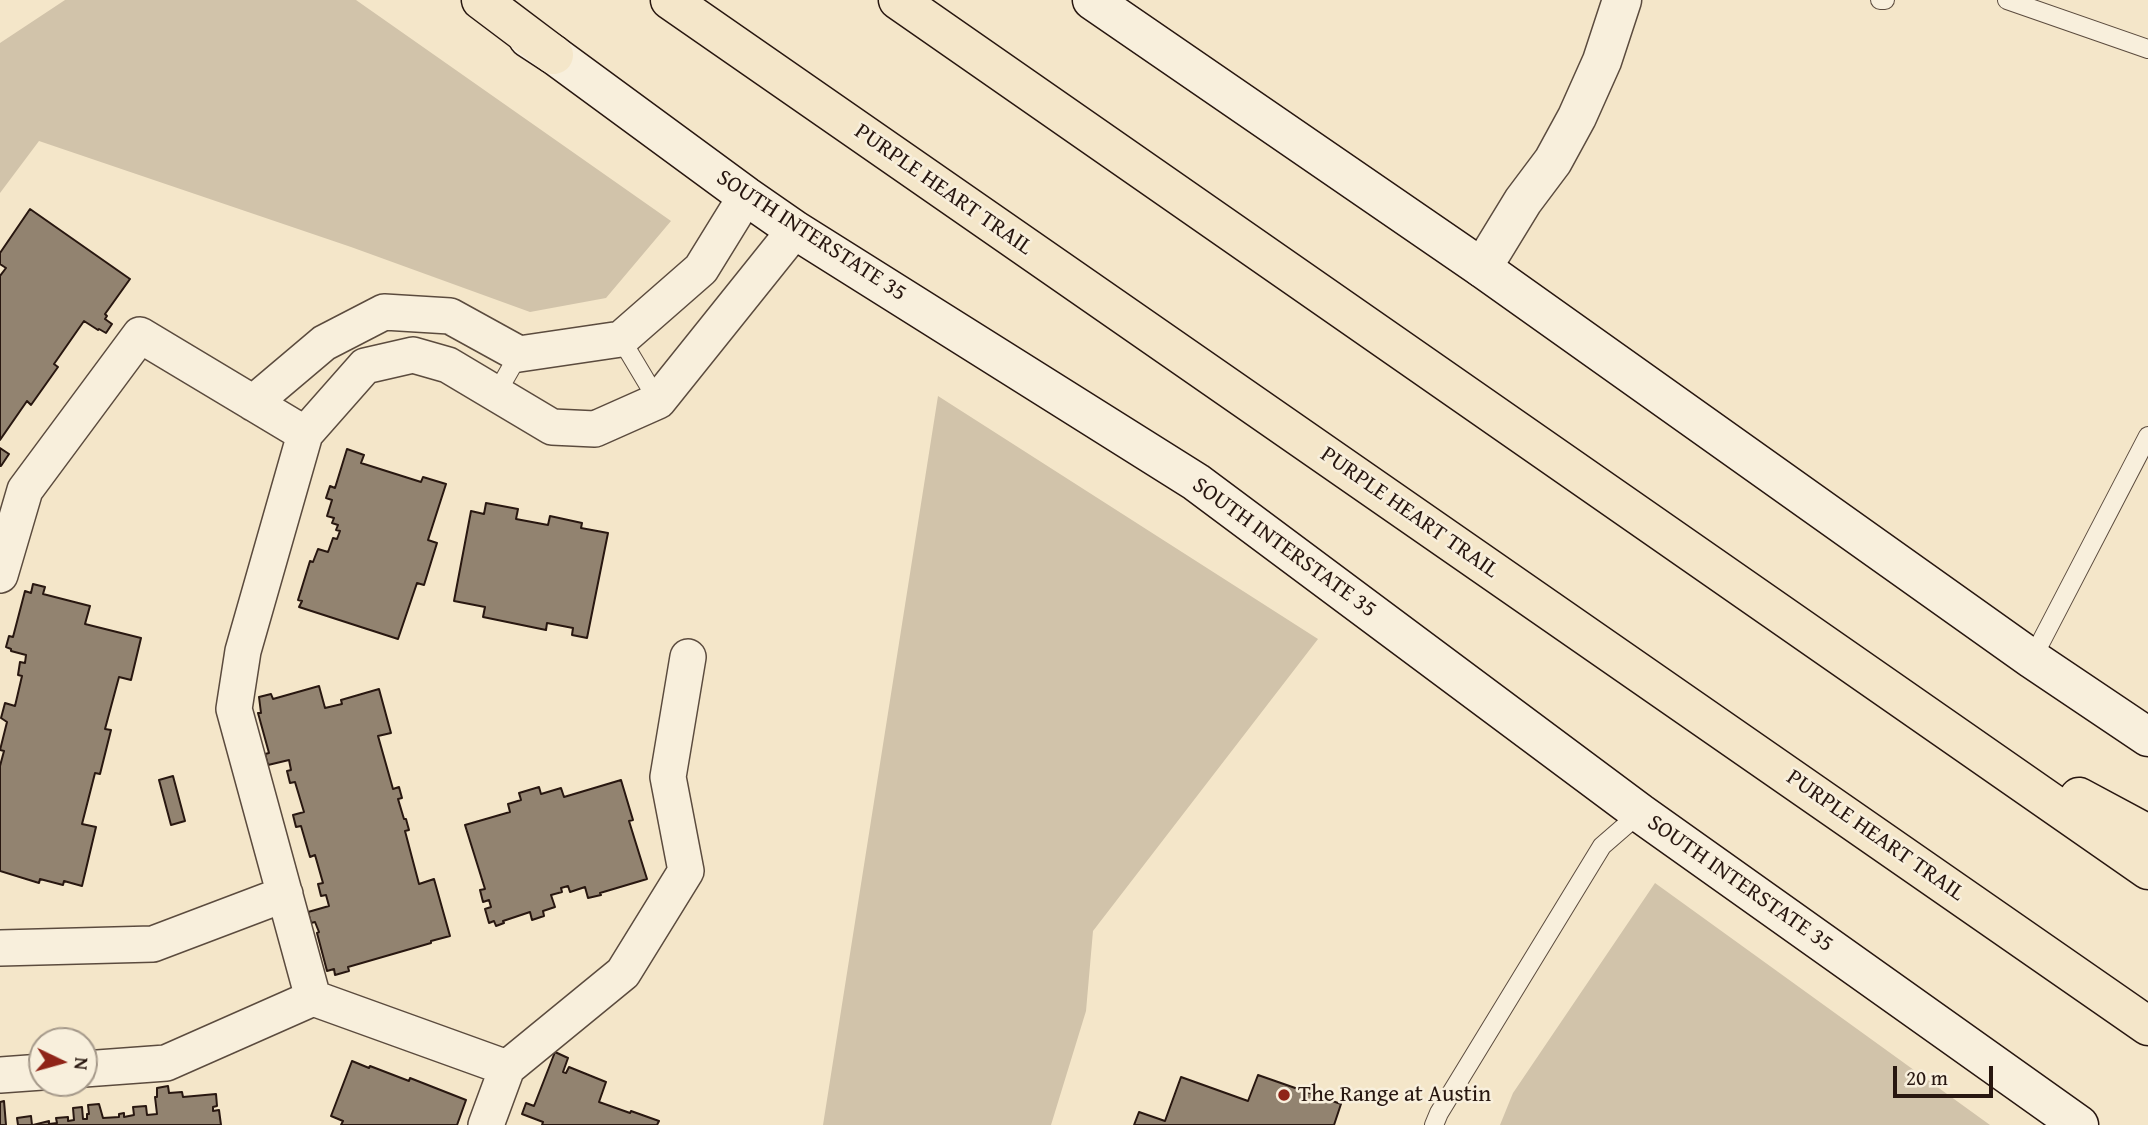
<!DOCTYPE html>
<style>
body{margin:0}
#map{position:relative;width:2148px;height:1125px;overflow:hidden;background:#f4e6c9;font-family:"Gentium Book Plus",serif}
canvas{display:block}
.north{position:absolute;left:28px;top:1027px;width:70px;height:70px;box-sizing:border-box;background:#f8efdc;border:2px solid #a5998a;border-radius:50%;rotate:95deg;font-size:19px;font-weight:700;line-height:28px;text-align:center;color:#281710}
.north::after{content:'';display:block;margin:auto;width:24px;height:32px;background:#8f2418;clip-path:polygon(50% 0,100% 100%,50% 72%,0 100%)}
.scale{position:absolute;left:1893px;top:1066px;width:100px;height:32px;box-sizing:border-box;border:4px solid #281710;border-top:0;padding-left:9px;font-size:21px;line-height:24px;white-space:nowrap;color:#281710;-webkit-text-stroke:5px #f8efdc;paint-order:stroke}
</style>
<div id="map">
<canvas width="2148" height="1125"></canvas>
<div class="north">N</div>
<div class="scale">20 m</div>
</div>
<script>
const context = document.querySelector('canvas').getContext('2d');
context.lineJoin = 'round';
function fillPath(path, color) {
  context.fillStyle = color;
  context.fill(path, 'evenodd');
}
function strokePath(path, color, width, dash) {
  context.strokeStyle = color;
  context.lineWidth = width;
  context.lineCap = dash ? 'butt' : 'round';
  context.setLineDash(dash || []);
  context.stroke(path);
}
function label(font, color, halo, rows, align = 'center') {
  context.font = font + ' "Gentium Book Plus",serif';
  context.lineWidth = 5;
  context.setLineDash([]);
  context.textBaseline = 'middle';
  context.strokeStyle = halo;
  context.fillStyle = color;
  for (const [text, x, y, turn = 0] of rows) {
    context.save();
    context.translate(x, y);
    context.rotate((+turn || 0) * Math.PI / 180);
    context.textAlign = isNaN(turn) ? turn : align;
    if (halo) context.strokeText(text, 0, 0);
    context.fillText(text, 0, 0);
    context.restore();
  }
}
fillPath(new Path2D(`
 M65 0H356L671 221 606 298 530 312 351 247 39 141 0 193V43Z
 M938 396 1318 639 1093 931 1086 1011 1051 1125H823Z
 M1655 883 1990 1125H1500L1513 1093Z`), '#d1c3aa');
const building = new Path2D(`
 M30 209 130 279 105 314 107 316 105 319 112 324 106 333 99 329 98 330 84 321 54 364 58 367 31 405 27 401 0 440V276L6 268 0 264V253Z
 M0 448 9 454 1 466H0Z
 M347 449 364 455 361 463 421 482 423 477 446 484 428 540 437 543 424 585 417 583 398 639 299 607 302 601 298 600 310 561 313 562 318 549 328 552 333 538 337 539 340 531 336 530 338 525 332 523 334 518 327 516 332 500 326 498 330 486 335 488Z
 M486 503 518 509 516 519 548 525 550 516 582 523 581 528 608 533 587 638 572 635 573 628 547 623 546 630 483 617 485 607 454 601 471 511 484 514Z
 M33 584 45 587 43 594 90 606 85 624 141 638 131 680 119 677 105 729 111 730 100 774 95 773 82 824 96 827 82 886 64 881 63 885 40 879 39 883 0 871V766L4 751 0 750 7 722 1 718 5 703 15 706 22 676 18 675 20 662 25 663 26 655 11 651V649L6 647 9 636 13 637 25 591 31 593Z
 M319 686 325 708 342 704 341 700 379 689 391 733 378 736 393 789 399 787 402 798 398 799 404 819H406L409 830 405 831 419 884 434 879 450 936 431 941V943L348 967 349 971 335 975 334 969 327 971 317 933 319 932 315 922 311 923 308 912 329 906 326 895 321 896 318 884 323 883 315 855 310 857 301 826 296 827 293 815 304 812 295 782 290 783 287 771 291 770 289 760 268 765 265 754 269 753 258 713H261L259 697 271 694 273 699Z
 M173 776 185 821 171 825 159 780Z
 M621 780 633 820 629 821 647 879 600 893 601 895 588 898 585 887 570 892 568 886 561 888 562 892 551 895 555 907 543 911 544 916 532 920 530 912 503 921 504 923 496 926 494 921 489 923 485 909 491 907 489 900 483 902 480 890 485 889 465 825 510 812 508 804 521 800 519 793 539 787 541 794 561 788 564 797Z
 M555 1052 568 1058 563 1072 566 1073 569 1067 606 1082 599 1102 630 1113 631 1111 659 1121 657 1125H542L543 1122 522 1114 526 1103 534 1106Z
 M352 1061 369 1068 370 1066 409 1081 410 1078 466 1100 457 1125H341L343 1121 331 1116Z
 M1258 1075 1341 1104 1334 1125H1134L1139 1112 1165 1121 1181 1077 1248 1101Z
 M168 1086 169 1093 182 1092 183 1097 216 1094 217 1106 213 1107V1111L219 1110 221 1125H33L49 1121V1124L57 1123 56 1118 68 1117V1121L74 1120 73 1108 82 1107 83 1119H87V1114H89L88 1105 99 1104 103 1118 119 1117V1114L124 1113V1117L134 1115 133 1107 146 1106 147 1115 157 1114 155 1097H157V1088Z
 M4 1101 6 1125H0V1102Z
 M31 1116 32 1125H18L17 1118Z`);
fillPath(building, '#928370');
strokePath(building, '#281710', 2);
const service = new Path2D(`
 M1880 0H1885
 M2007 0 2148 49
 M621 339 658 401
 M496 394 519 354
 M2032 659 2148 436
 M1434 1125 1439 1113 1602 846 1640 813`);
const minor = new Path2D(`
 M253 403 324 343 384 312 450 316 519 354 621 339 701 269 746 196
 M0 575 25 490 140 335 305 434
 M688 657 668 777 686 871 623 973 507 1068 313 998 234 709 243 651 305 434 365 366 413 355 448 365 552 427 595 429 658 401 795 230
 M0 948 153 944 285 894
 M84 1069 166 1063 313 998
 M0 1075 42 1072
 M486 1125 507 1068`);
const tertiary = new Path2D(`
 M1482 268 1523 201 1553 161 1577 117 1602 61 1622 0`);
const secondary = new Path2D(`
 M1092 0 1482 268 2032 659 2148 737
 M528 38 554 55 746 196 795 230 1196 482 1640 813 2079 1125`);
const motorway = new Path2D(`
 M481 0 554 55
 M670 0 2148 1026
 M898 0 2148 870
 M2079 797 2148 834`);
strokePath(service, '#5b4b3e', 20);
strokePath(minor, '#5b4b3e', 38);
strokePath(tertiary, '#5b4b3e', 41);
strokePath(secondary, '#281710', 41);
strokePath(motorway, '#281710', 41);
strokePath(service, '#f8efdc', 18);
strokePath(minor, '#f8efdc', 35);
strokePath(tertiary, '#f8efdc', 38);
strokePath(secondary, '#f8efdc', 38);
strokePath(motorway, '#f4e6c9', 38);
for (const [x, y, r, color] of [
 [1284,1095,7,"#8f2418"]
]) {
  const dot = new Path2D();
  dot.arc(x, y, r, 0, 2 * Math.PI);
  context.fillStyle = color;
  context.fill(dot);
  strokePath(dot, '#f8efdc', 2.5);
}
label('23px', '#281710', '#f8efdc', [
 ["PURPLE HEART TRAIL",943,190,35],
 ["SOUTH INTERSTATE 35",811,236,33],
 ["PURPLE HEART TRAIL",1409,513,35],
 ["SOUTH INTERSTATE 35",1284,548,36],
 ["PURPLE HEART TRAIL",1875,836,35],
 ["SOUTH INTERSTATE 35",1740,884,35]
]);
label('23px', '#281710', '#f8efdc', [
 ["The Range at Austin",1298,1095]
], 'left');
</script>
